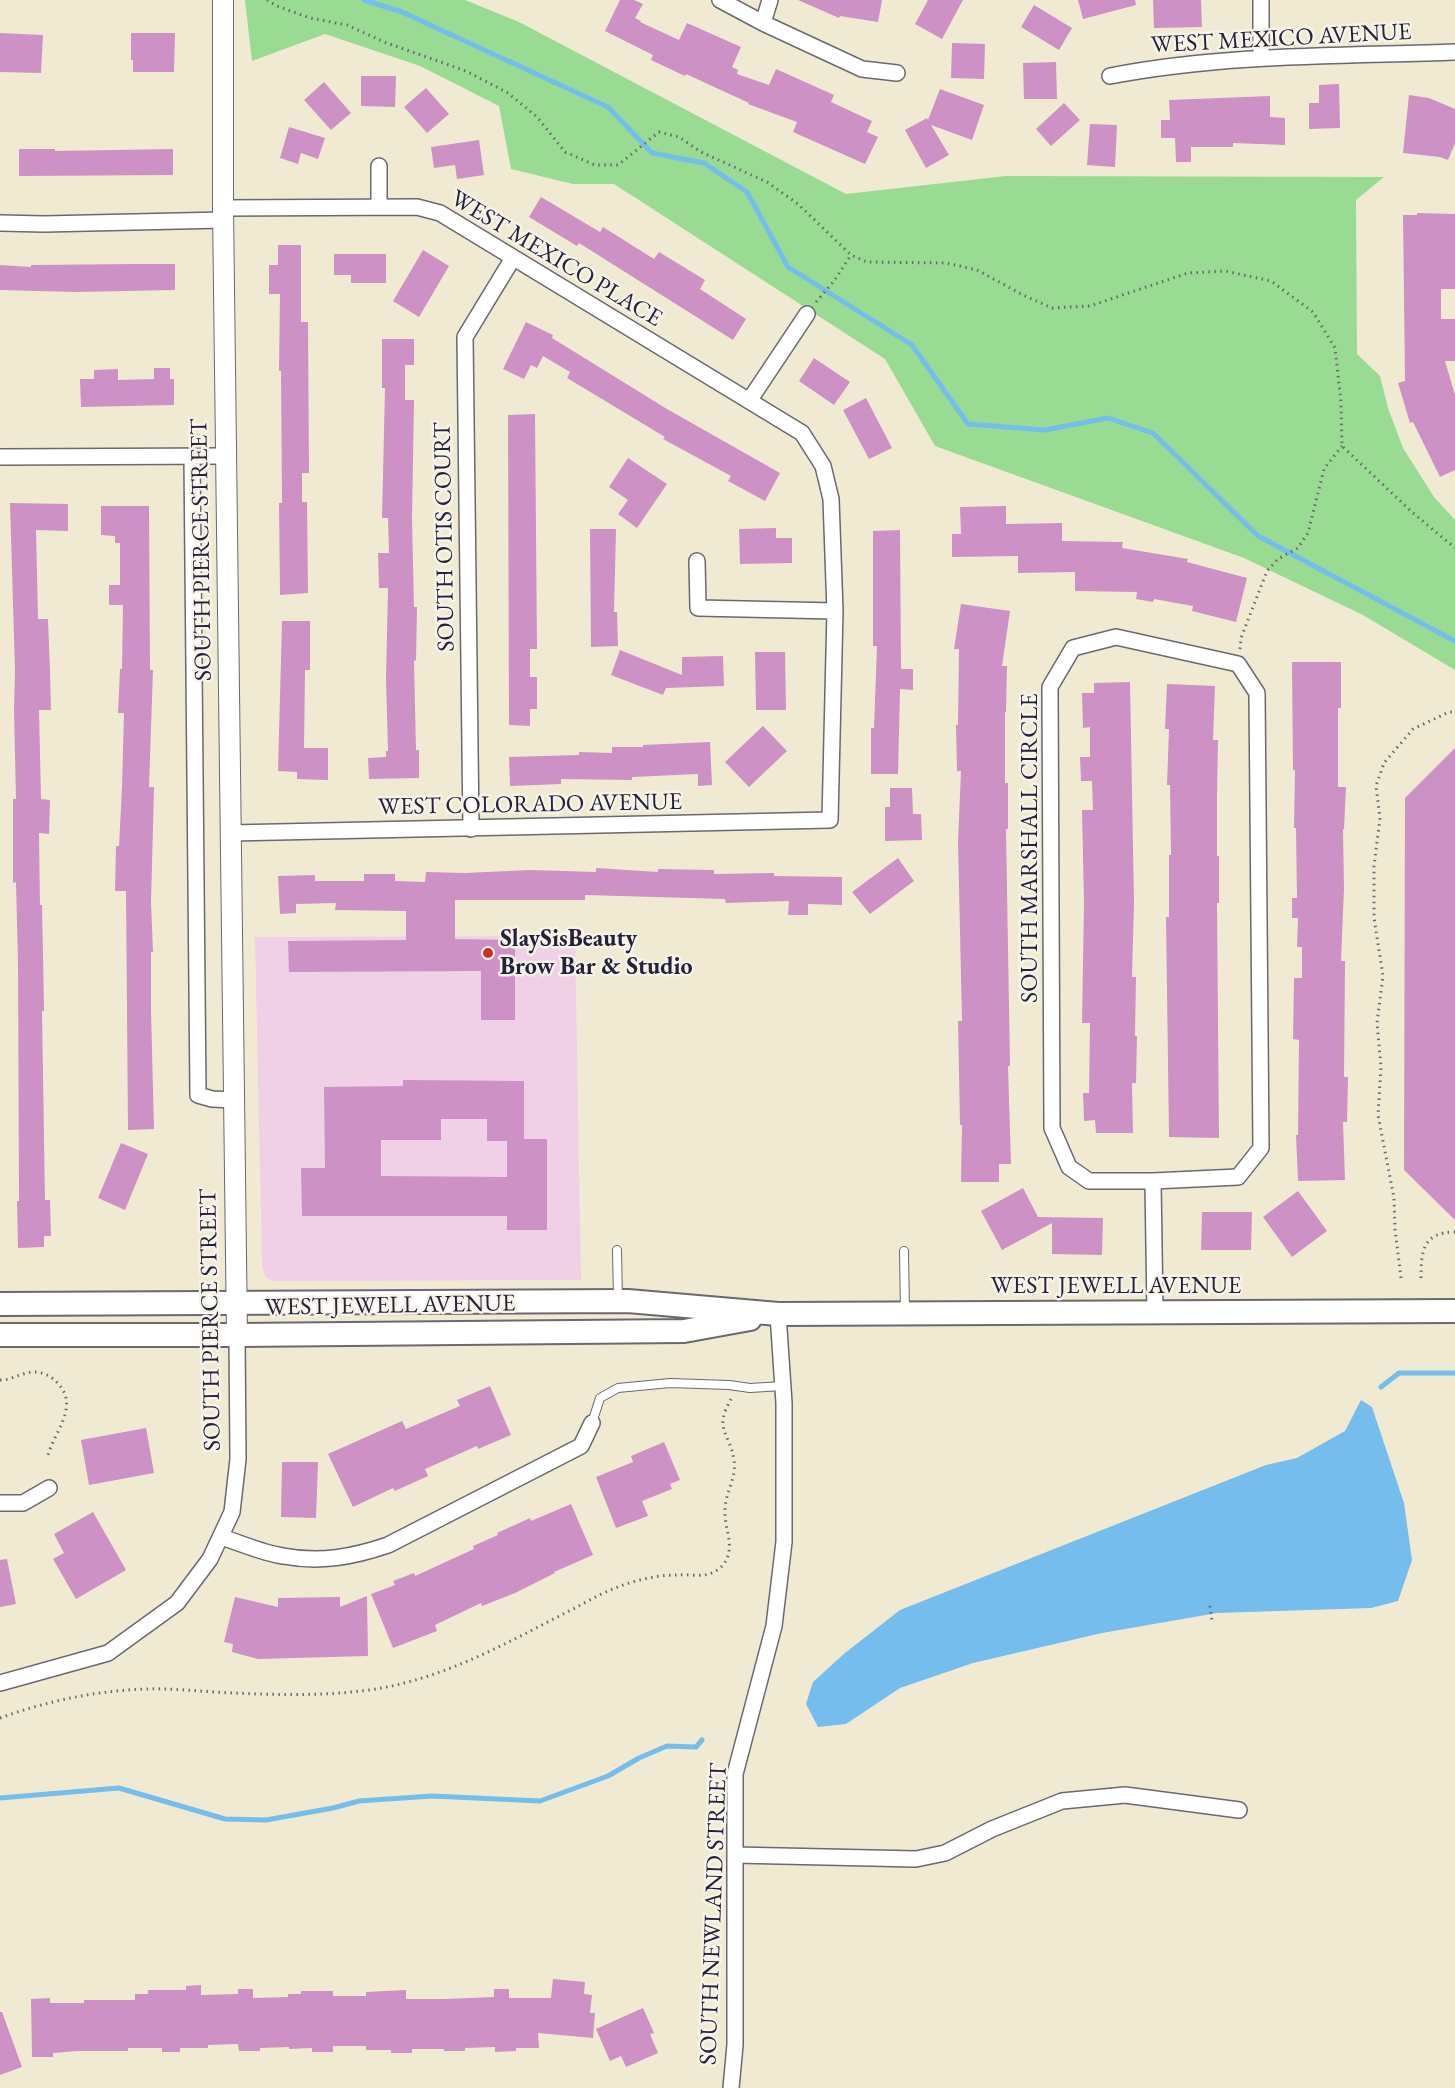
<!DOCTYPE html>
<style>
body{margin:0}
canvas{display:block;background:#f0ead3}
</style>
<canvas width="1455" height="2088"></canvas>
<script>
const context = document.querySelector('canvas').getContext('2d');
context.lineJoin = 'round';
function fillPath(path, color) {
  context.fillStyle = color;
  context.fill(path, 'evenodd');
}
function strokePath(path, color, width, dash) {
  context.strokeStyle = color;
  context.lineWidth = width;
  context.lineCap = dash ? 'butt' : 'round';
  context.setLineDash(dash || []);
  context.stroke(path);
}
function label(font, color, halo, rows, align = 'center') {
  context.font = font + ' "EB Garamond",serif';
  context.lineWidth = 5;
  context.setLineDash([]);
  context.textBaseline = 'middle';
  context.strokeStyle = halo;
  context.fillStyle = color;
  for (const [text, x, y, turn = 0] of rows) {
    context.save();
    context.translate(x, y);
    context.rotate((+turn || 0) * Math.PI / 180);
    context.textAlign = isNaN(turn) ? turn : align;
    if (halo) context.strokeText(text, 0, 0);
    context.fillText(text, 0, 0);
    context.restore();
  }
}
fillPath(new Path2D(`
 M575 936 581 1280 272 1281 265 1276 262 1265 255 937Z`), '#efd0e6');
fillPath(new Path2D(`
 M245 0H465L519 22 846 194 1006 176 1384 177 1356 200 1357 354 1380 376 1388 408 1403 448 1434 497 1455 520V670L1363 615 1244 558 935 446 885 359 614 184H573L511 169 499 106 420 66 325 34 252 61Z`), '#99db92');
fillPath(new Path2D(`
 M1361 1400 1372 1407 1404 1503 1412 1560 1398 1601 1371 1608 1217 1613 1102 1633 973 1663 900 1688 846 1724 818 1727 806 1704 813 1682 845 1653 900 1610 1266 1465 1297 1458 1345 1431Z`), '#75bded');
strokePath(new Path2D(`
 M364 0 402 12 608 107 652 153 704 163 747 192 788 267 912 345 968 424 1045 430 1108 418 1153 433 1258 536 1455 641
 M1381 1387 1399 1373H1455
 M0 1798 119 1788 225 1819 266 1820 333 1808 359 1801 432 1796 540 1801 608 1776 639 1758 667 1746 696 1747 702 1740`), '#75bded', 5);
fillPath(new Path2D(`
 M620 0H634L643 4 635 18 641 21 640 22 679 40 687 23 741 47 732 67 738 70 737 74 769 85 776 69 834 95 831 102 872 121 867 132 878 137 865 164 793 132 797 122 748 104 749 103 686 74 685 76 651 60 653 55 605 31Z
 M798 0H882L878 22 840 16 839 18Z
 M928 0H963L942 39 915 24Z
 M1078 0H1135L1136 5 1083 19Z
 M1153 0H1201L1202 27 1154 28Z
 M1034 5 1072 28 1059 50 1021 27Z
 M0 33 43 35 41 73 0 72Z
 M131 33H175L174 72H133V60H131Z
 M952 43 985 44 984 79 951 78Z
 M1056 62 1057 99H1024L1023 63Z
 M361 76H396L395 107 361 106Z
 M324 82 351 113 331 130 304 100Z
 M1339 84 1340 128 1309 129V103H1319V85Z
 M426 88 449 114 427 133 404 107Z
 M940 89 984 105 972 140 931 125 949 155 926 168 905 130 927 118 928 120Z
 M1409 95 1429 98 1455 109V143L1448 160 1440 157 1403 153Z
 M1270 96V117L1285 118V145L1233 143V147H1191V162H1176L1175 138H1161V120H1170L1169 100Z
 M1064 103 1080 120 1051 146 1036 129Z
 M1090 124 1117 125 1115 167 1087 165Z
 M289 127 325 138 318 159 301 153 298 164 280 158Z
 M479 140 484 175 457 179 455 165 434 168 431 147Z
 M19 149H55V151L173 149V175L19 176Z
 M541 197 600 232 603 227 654 259 659 252 705 280 700 289 746 319 733 340 579 243 577 246 529 217Z
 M1417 213 1455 214V289H1441V319H1455V361H1445L1455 395V470L1440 477 1413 422 1410 423 1398 383 1405 381 1403 215H1417Z
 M278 245H301V322H308L309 473H302V502H307L308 593 280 595 279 503H282L281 371H279L280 294H269V265H278Z
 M423 250 449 266 419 317 393 301Z
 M334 254H386V283H351V275H334Z
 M139 264H175V290L76 292 0 290V265L31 267V265Z
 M526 322 553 335 552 338 667 409 780 473 765 501 728 481 731 476 663 439 665 437 567 378 570 372 543 356 537 368 531 365 524 379 503 369Z
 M382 339H414V365H405V400H414L412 519 414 607H417L416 661 414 660 416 750H419V778L369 779 368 758 386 757V751H388L386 678 388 588H379L378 553H389L388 518H382L385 388H382Z
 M814 358 850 382 834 405 799 381Z
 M154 368H170V379H174V405L81 407 80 379H94V370L118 369V380L154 379Z
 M866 398 892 448 869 459 843 410Z
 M535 414 537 649H530V677H537V709H530V726L509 725 508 415Z
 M628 458 667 484 637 528 618 514 628 500 609 487Z
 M10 503 68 504V531L36 530 38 619H48L50 671 51 710H39L41 799 50 800 49 834 39 833 40 905H42L43 954 44 1011H42L45 1200H50L51 1236H44V1247L18 1248 17 1201H19L18 963 16 882 13 883V799H16L14 710 15 671Z
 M101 506H149L150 670H153L149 787H154L151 903 153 952H151V1009L154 1129 128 1130 126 891H115L116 846H119L122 787 124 713H118L120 669H122L123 605H109V585H120V543H115V536L101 535Z
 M1006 506V524L1062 523V541L1123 542 1122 548 1188 559 1187 562 1247 578 1236 622 1192 611 1193 606 1154 599 1153 602 1136 599 1137 592 1075 591V572L1018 573V556L952 557V534H961L960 507Z
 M776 528V538H792V563L740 564 739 529Z
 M590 529H616L614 612H617L618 646 591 647Z
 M900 530 901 669H913V690L900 689 898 774H871V728H874L877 646H873V531Z
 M961 604 1010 611 1002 666H1007L1006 712H1005V783H1008V829H1006L1010 1066H1008L1011 1164H999V1182H961L962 1125H960L958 1021H962L958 842 961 771H957L956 725H958L959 649H954Z
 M282 621H310V670H305L304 748H328V780L297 779V772L278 771Z
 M620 650 682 675V657L723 656 724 686 666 688 663 695 611 675Z
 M755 652H785L786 710H756Z
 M1292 662H1341V708H1338V787H1346L1344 829H1343L1344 888 1341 961H1345L1344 1077H1348L1347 1122H1343L1345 1180 1298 1181 1296 1135H1298L1299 1040 1293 1039 1294 978H1302V947H1297L1298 918H1292V898H1297L1296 828H1294L1295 770H1293Z
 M1130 682 1134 903 1132 977H1136L1135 1036H1137L1136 1083H1132L1133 1133H1096L1095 1120 1084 1121 1083 1093H1089L1090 1023H1082L1084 903 1082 810H1093L1092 781H1081L1080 757H1090V727L1083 728 1082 693H1094V683Z
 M1167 684 1215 686 1213 740H1218L1217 796V856H1219V903H1217L1219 1138 1169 1137 1166 917H1169V855H1171L1170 785H1167L1169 729H1165Z
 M763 726 787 751 749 787 725 762Z
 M710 742 712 785 698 786V774L632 777V780L561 779V784L510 786 509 757 579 755V752L612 753V747H643V745Z
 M1455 748V1220L1404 1170 1405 798Z
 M890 788H912L913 814H921L922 840 885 841V807H890Z
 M898 858 914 881 870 914 852 892Z
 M596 868 658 872V869L714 870V874L774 873V876L842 877V905L808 904V915H788L789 901 726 903 725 899 585 895V900H455V939L515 940V1020H481V971L289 972 288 941 406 940V911L335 910 336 903 296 904V913L280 914 278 876 315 875V881H364V874H395V881L425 882 426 872 465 873 530 870 596 872Z
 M403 1080 524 1081V1139H547V1230H507V1216H302L301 1168H325L324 1087 403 1086ZM441 1119H487V1141H507V1177L381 1176V1140H441Z
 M121 1143 148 1154 125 1210 98 1198Z
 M1023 1188 1038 1217 1103 1218 1102 1255 1052 1254V1223L1002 1250 981 1211Z
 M1298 1191 1327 1231 1292 1257 1263 1217Z
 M1202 1212H1252L1251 1250H1201Z
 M490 1386 511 1435 478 1449 477 1446 425 1469 428 1476 395 1491 393 1488 353 1507 328 1454 402 1421 406 1429 460 1406 457 1400Z
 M146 1428 154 1473 89 1485 81 1440Z
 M664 1442 680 1480 670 1484 672 1489 642 1501 648 1516 616 1528 596 1477 633 1462 631 1456Z
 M282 1462H318L316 1518 281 1517Z
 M571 1504 593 1555 554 1572 555 1573 515 1593 482 1606 481 1603 435 1625 437 1631 393 1648 371 1594 395 1585 393 1581 414 1573 415 1576 474 1549 473 1546 498 1535 497 1533 530 1518 531 1521Z
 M93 1512 126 1570 76 1599 53 1559 64 1553 54 1534Z
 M7 1559 16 1604 0 1607V1560Z
 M367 1596 368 1656 258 1659 232 1652 233 1644 224 1642 235 1597 278 1607V1598L340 1597V1607Z
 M553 1979 585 1982 584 1994 592 1995 590 2013H595L593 2038 538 2033 539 2048H516V2051L495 2052V2047L465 2048V2051H444V2049H412V2053H391V2050H366V2046H333V2052H312V2048L289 2049V2047L260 2048V2051H239L238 2044 208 2045V2048H180V2052H162V2048H128V2051H77L53 2053V2057H32L31 1999 50 1998V2003H84V2000H135V1994H148V1990H186V1986L201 1985V1995L238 1994V1989H253V1998L288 1997V1994H301V1991H333V1996H366V1992L406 1990V1999H444L494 1997V1989H509V1998H551Z
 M643 2008 654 2033 650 2034 658 2053 626 2067 621 2056 610 2061 596 2029Z
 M0 2012H2L22 2067 0 2075Z`), '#ce91c5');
const service = new Path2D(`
 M617 1250 618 1300
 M904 1251 905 1312
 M592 1423 600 1398 618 1388 670 1383 729 1385 750 1388 783 1386`);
const minor = new Path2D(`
 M720 0 763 23 862 69 897 73
 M763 23 770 0
 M1261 58V0
 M1110 76C1223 54 1340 56 1455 52
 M379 166V207
 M223 208 417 207 440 213 802 433 823 466 831 499 835 611 830 820 231 833
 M0 223 44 224 224 220
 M749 401 807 314
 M0 457 226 456
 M192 457 198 1095 212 1099 234 1100
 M697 561 698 608 835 611
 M1116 637 1238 664 1257 693 1261 1148 1238 1177 1153 1181H1089L1069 1167 1052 1128 1050 687 1073 648Z
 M471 829 465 337 513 258
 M1153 1181 1155 1313
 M0 1503H23L49 1488
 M221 1537C241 1543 262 1553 283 1556 320 1563 353 1557 388 1545L581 1446 592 1423
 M0 1683 108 1653 177 1603 210 1559 232 1512 238 1459 237 1335
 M735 1855 916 1859 945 1853 992 1829 1062 1801 1125 1795 1239 1810
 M731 2088 735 2045V1774L774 1626 784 1542V1403L778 1314`);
const tertiary = new Path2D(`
 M223 0V208L237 1335`);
const secondary = new Path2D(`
 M0 1304 628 1301 778 1314 1455 1311
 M0 1335H237L684 1331 750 1319`);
strokePath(service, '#6a6870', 10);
strokePath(minor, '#6a6870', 18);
strokePath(tertiary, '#6a6870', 22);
strokePath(secondary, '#6a6870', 26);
strokePath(new Path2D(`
 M267 0 277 6 310 18 347 25 384 42 466 71 508 93 537 117 565 152 595 165H618L659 132 679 137 701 152 767 182 798 204 851 255 867 262 946 263 977 270 1023 295 1052 308 1090 306 1188 273 1225 271 1271 281 1313 312 1335 348 1341 402 1342 446 1413 513 1455 548
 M816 302 834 281 851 255
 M1240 649 1241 638 1267 571 1278 559 1298 548 1308 533 1324 469 1342 446
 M1401 1278 1395 1230 1394 1198 1378 1115 1381 1067 1377 1023 1383 976 1374 918V866L1380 818 1376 786 1384 763 1413 729 1449 712H1455
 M1421 1278C1421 1251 1423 1232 1455 1232
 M0 1380C13 1380 24 1371 36 1372 46 1373 54 1378 60 1386 78 1408 54 1433 48 1455
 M1210 1606 1212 1621
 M0 1718C47 1701 95 1691 145 1689 175 1688 204 1692 234 1693 278 1695 325 1696 369 1690 441 1680 503 1645 567 1612 582 1605 597 1595 613 1589 632 1581 655 1575 676 1575 685 1574 695 1576 704 1575 712 1574 719 1570 724 1564 736 1546 724 1529 725 1510 725 1493 737 1478 734 1460 730 1432 713 1431 731 1399`), '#6a6870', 3, [1.5, 4.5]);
strokePath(service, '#fff', 8);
strokePath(minor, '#fff', 15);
strokePath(tertiary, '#fff', 20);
strokePath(secondary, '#fff', 22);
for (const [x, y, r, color] of [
 [488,953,6,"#c8321e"]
]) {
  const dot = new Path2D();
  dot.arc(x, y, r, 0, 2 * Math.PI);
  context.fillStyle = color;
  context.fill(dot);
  strokePath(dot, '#f7f3e8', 2);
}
label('24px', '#22223b', '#f7f3e8', [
 ["WEST MEXICO AVENUE",1281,39,-3],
 ["WEST MEXICO PLACE",556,259,31],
 ["SOUTH OTIS COURT",445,537,-91],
 ["SOUTH PIERCE STREET",202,550,-91],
 ["WEST COLORADO AVENUE",530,805,-1],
 ["SOUTH MARSHALL CIRCLE",1030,848,-90],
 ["WEST JEWELL AVENUE",1116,1286],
 ["WEST JEWELL AVENUE",390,1306,-1],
 ["SOUTH PIERCE STREET",211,1320,-91],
 ["SOUTH NEWLAND STREET",714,1914,-88]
]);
label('bold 24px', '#22223b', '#f7f3e8', [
 ["SlaySisBeauty",500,939],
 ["Brow Bar & Studio",500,967]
], 'left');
</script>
